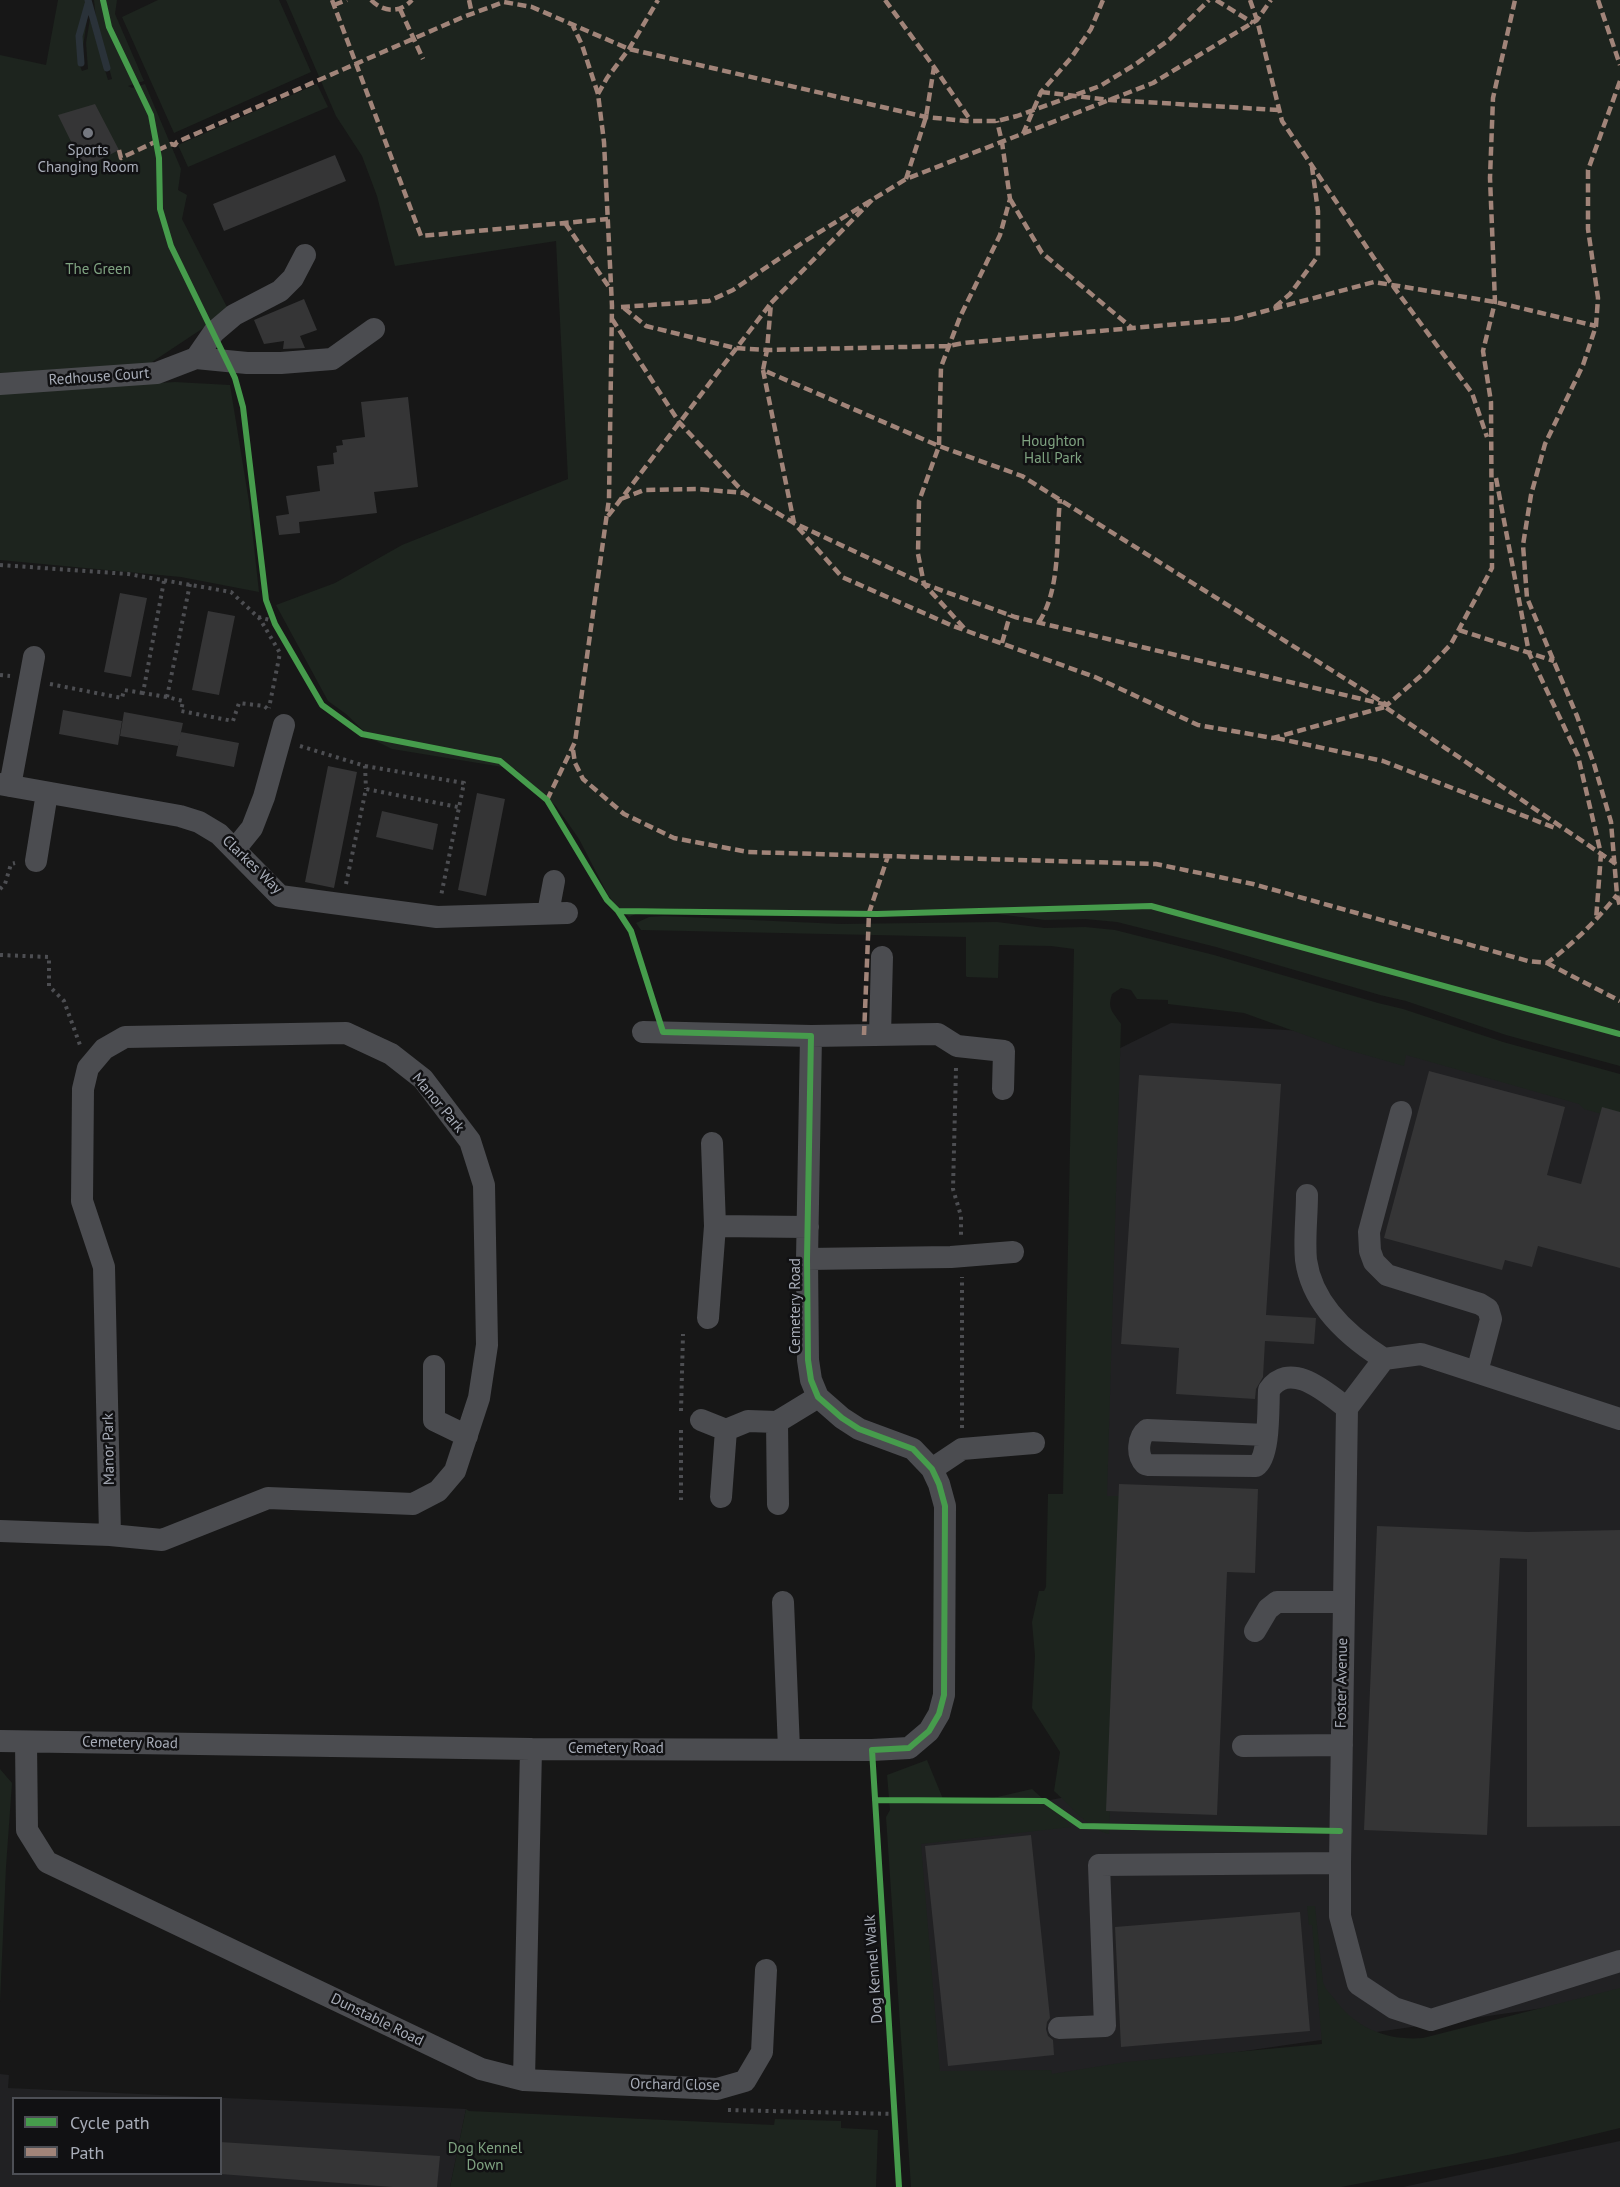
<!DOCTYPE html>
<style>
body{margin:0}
#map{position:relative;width:1620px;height:2187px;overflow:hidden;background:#171717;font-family:"PT Sans",sans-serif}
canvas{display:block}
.legend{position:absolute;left:12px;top:2097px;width:210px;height:78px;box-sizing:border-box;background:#111113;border:2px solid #4d4f55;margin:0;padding:8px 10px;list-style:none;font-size:18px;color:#a8adb8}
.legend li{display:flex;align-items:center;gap:12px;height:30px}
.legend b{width:30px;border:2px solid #4d4f55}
</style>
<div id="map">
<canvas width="1620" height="2187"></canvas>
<ul class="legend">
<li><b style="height:8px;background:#469c4c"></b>Cycle path</li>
<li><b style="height:8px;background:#a18479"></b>Path</li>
</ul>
</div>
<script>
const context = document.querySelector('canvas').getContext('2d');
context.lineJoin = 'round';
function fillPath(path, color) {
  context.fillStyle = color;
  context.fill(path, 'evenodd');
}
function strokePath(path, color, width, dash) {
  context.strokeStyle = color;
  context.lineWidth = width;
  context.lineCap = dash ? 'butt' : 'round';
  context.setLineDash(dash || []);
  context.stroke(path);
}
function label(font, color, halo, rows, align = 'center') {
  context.font = font + ' "PT Sans",sans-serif';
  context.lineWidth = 5;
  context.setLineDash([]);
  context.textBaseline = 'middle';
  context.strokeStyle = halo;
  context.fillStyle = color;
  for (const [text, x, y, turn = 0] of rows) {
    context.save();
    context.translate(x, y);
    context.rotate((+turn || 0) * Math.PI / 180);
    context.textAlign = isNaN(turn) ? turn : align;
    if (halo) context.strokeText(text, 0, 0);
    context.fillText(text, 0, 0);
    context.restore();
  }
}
fillPath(new Path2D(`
 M1171 1023 1467 1041 1620 1087V1997L939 2095 903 1839 1045 1801 1082 1794 1098 1059Z
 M0 2074 9 2075 8 2088 466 2109 450 2187H0ZM14 2098H220V2174H14Z
 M1620 2141V2187H1403Z`), '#212123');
fillPath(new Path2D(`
 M58 0H90L80 66 82 71 88 69 86 43 90 19 108 80 112 79 96 19 94 0H117L115 14 144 81 128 86 132 88 145 84 181 169 178 190 187 195 182 219 229 311 146 366 0 373V55L46 65Z
 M158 0H279L311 72 174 133 122 17Z
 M286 0H1620V1066L1506 1035 1406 1001 1380 995 1216 947 1117 922 1085 919 1045 920 997 914 840 915 664 908 647 909 629 917 615 905 608 895 579 839 556 806 515 769 392 749 372 739 346 714 328 701 276 605 335 583 402 545 568 479 556 241 395 266 377 196 362 156 336 116Z
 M317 84 328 107 188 167 178 145Z
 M175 382 230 385 249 502 259 592 181 577 0 560V392Z
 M664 916 840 924 997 922 1045 928 1085 927 1115 930 1214 955 1378 1003 1403 1009 1503 1042 1620 1074V1119L1584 1109 1579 1104 1406 1055 1404 1066 1341 1048 1244 1013 1168 1004V1000L1137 999 1131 990 1121 988 1112 994C1107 1009 1113 1012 1121 1024L1107 1496H1124L1109 1834C1089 1830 1070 1805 1054 1791L1060 1752 1032 1708 1035 1656 1032 1622 1039 1591H1044L1046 1587 1048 1494H1063L1074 949 1051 946 999 945 998 978 967 977 966 976V937L641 930 636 923 649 917Z
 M927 1760 943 1799 980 1801 1032 1789 1061 1815 1071 1827 921 1844 940 2071 1051 2070 1052 2074 1126 2062 1322 2044 1312 1925H1309L1307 1906H1315L1323 1982C1326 1991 1331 1994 1336 2001 1357 2029 1389 2041 1423 2038L1620 1988V2128L1513 2154 1341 2187H911L886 1817 890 1810 887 1775Z
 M0 1769 12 1783 6 1867 0 2002Z
 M466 2109 469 2111 774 2125 775 2119 841 2121V2128L878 2130 876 2187H450Z`), '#1d241e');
strokePath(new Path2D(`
 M88 0 107 68
 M81 63 79 36 88 4`), '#2a3239', 7);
fillPath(new Path2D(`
 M95 104 119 150 84 168 58 115Z
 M335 155 346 181 224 231 213 204Z
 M304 299 317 330 300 336 305 348 283 349 284 341 264 344 254 320Z
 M408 397 418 487 374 492 377 513 299 522 300 533 279 535 276 516 289 514 286 496 320 491 317 466 334 464 333 453 337 452 336 446 343 445 342 440 365 437 361 402Z
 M120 593 147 598 131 677 104 672Z
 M208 611 235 616 219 695 192 690Z
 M63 710 122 721 118 745 59 734Z
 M124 712 183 723 178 746 120 736Z
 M181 732 239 743 234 767 176 756Z
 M328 766 357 772 334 888 305 882Z
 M477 793 505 799 486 896 458 890Z
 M382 811 438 824 433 850 376 837Z
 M1429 1071 1565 1107 1547 1175 1581 1184 1602 1107 1620 1112V1268L1538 1246 1532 1267 1505 1260 1502 1270 1384 1238Z
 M1139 1075 1281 1084 1266 1315 1316 1318 1314 1344 1265 1341 1263 1377 1256 1389 1255 1399 1176 1394 1179 1348 1121 1344Z
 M1119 1484 1258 1489 1255 1573 1227 1572 1217 1815 1106 1811Z
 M1377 1526 1527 1532 1620 1530V1826L1527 1827V1559L1500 1558 1487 1835 1364 1830Z
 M1031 1835 1050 2018 1047 2022 1046 2029 1048 2036 1053 2040 1054 2055 948 2066 925 1846Z
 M1300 1912 1310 2031 1121 2047 1115 1927Z
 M220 2142 440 2156 437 2187H393L220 2174Z`), '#353536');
strokePath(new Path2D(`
 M0 565 128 574 231 592 260 619 280 653 269 708
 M164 581 143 693 167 697
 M190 584 167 697 183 701 181 711 233 721 239 703 264 706 269 710
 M258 617 274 621
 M0 675 10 676
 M50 684 122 698 124 690 143 693
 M300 746 365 766 366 789
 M365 766 464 783 441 896
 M346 884 366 789 458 807
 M0 889 5 884 11 864 15 863
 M0 955 49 957V986L64 1001 80 1045
 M956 1068 953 1189 961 1216V1236
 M681 1411 683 1334
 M962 1428V1277
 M681 1430V1500
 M728 2110 894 2114`), '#4d4e52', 4, [3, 4.5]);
strokePath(new Path2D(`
 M196 358 214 332 234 315 280 291 293 278 305 255
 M0 384 157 373 196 358 247 363H281L332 359 374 329
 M0 784 180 816 199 822 219 834 280 896 437 917 567 913
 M10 786 34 657
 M235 849 252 828 264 797 284 725
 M36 861 47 793
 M548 913 554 881
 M643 1032 811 1036 938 1034 957 1046 1004 1051 1003 1089
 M880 1035 882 957
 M1401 1112 1369 1232 1370 1251 1374 1262 1387 1275 1480 1304 1488 1309 1491 1319 1477 1372
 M1307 1195C1307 1216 1304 1239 1306 1260 1312 1304 1349 1337 1384 1359
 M715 1226 808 1227
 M807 1259 951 1257 1013 1252
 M708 1318 715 1226 712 1143
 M434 1366V1420L467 1436
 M1620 1419 1421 1354 1384 1359 1347 1408 1340 1863V1916L1358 1984 1394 2008 1431 2020 1620 1961
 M701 1420 726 1430 748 1421 777 1422 818 1397
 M777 1422 778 1504
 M1266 1435 1147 1430C1138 1437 1136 1455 1145 1464L1149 1465 1256 1466C1270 1457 1268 1408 1269 1390 1290 1359 1327 1393 1347 1408
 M932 1469 962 1449 1034 1443
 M721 1497 726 1430
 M0 1531 110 1535 162 1540 268 1498 413 1504 438 1491 455 1471 479 1398 487 1345 484 1185 470 1141 423 1079 391 1054 346 1033 125 1037 104 1049 88 1068 83 1089 82 1201 104 1267 110 1535
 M783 1602 789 1749
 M1255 1631 1268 1609 1277 1602H1344
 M0 1741 531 1749 872 1750 909 1748 929 1731 939 1714 944 1695 945 1506 939 1484 932 1469 913 1449 859 1429 842 1418 818 1397 811 1380 808 1360 807 1259 811 1036
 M26 1742 27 1830 47 1862 481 2069 524 2080 717 2089 745 2081 762 2052 766 1970
 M1243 1746 1342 1745
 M1059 2028 1105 2026 1099 1865 1340 1863
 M524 2080 531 1749`), '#4b4c50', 22);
strokePath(new Path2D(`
 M332 0 421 236 608 219
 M371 0C384 13 400 13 412 0
 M469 0 472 14
 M885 0 934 67 971 121
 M1216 0 1253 23
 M1250 0 1257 20 1282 121 1390 282 1472 393 1487 437
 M1598 0 1620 65
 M334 5 347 0
 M400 9 423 59
 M1620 81 1588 170V229L1598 298 1596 326 1583 365 1545 444 1531 495 1523 545 1527 598 1577 716 1594 764 1611 822 1617 895 1620 906
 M1041 92 1110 100 1279 110
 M598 94 607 78 629 49 658 0
 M1023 134 1041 92 1071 58 1091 29 1103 0
 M119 150 121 158 157 141
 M158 150 171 144 175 145 177 142 463 17 504 2 532 7 629 49 926 117 966 121H997L1017 116 1100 86 1136 64 1170 39 1209 0
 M906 179 926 117 934 67
 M1010 199 1042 253 1132 328
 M872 200 771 303 767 350 763 370 939 446 1022 476 1387 705 1423 674 1451 644 1492 568 1491 402 1483 351 1495 302 1490 178 1493 98 1515 0
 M565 223 611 290
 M621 307 709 301 733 290 805 241 906 179 1153 83 1257 20 1271 0
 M1275 307 1290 294 1318 256V211L1312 167
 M624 308 646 326 735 348 767 350 949 346 963 343 1235 319 1374 282 1495 302 1596 326
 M612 319 679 422 744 493 794 523 924 584 1015 617 1387 705 1385 707 1616 864
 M763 370 794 523 842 577 953 626 1095 677 1198 725 1273 738 1385 707
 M1496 478 1529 653 1578 756 1601 854 1596 920
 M621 499 644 490 698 489 744 493
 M608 516 771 303
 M1039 622C1061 588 1056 539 1060 499
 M964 628 924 584 918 554 919 501 939 446 941 367 960 317 1000 235 1010 199 1002 142 997 121
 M1459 630 1554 661
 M1002 643 1010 615
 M1276 738 1383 761 1555 828
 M573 750 575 763 583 779 624 814 674 838 748 852 1156 864 1253 884 1528 961 1547 963C1574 943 1596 921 1617 895
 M547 800 575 742 609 499 612 306 604 142 598 94 582 45 573 26
 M1547 963 1620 1001
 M864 1035 869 913 888 856`), '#a18479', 4.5, [9, 4.5]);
strokePath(new Path2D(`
 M103 0 109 27 151 115 159 158 160 209 171 246 235 378 243 407 266 600 275 624 322 705 362 734 500 761 547 800 607 900 618 911 631 931 663 1032 811 1036 807 1259 808 1360 811 1380 818 1397 842 1418 859 1429 913 1449 932 1469 939 1484 945 1506 944 1695 939 1714 929 1731 909 1748 872 1750 899 2187
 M618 911 877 914 1151 906 1620 1034
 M875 1800 1045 1801 1081 1826 1340 1831`), '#469c4c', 6);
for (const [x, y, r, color] of [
 [88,133,6,"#757880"]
]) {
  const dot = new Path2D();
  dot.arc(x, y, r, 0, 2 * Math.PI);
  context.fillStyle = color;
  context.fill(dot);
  strokePath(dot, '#111113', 2);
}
label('15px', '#a8adb8', '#111113', [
 ["Sports",88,151],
 ["Changing Room",88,168]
]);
label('15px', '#7fa381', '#111113', [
 ["The Green",98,270],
 ["Houghton",1053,442],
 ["Hall Park",1053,459],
 ["Dog Kennel",485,2149],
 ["Down",485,2166]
]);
label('15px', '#a8adb8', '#111113', [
 ["Redhouse Court",99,377,-4],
 ["Clarkes Way",252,865,44],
 ["Manor Park",438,1103,50],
 ["Cemetery Road",796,1306,-90],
 ["Manor Park",109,1449,-91],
 ["Foster Avenue",1342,1683,-89],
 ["Cemetery Road",130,1743,1],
 ["Cemetery Road",616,1749],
 ["Dog Kennel Walk",874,1969,-94],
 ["Dunstable Road",377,2020,26],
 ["Orchard Close",675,2085,1]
]);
</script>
